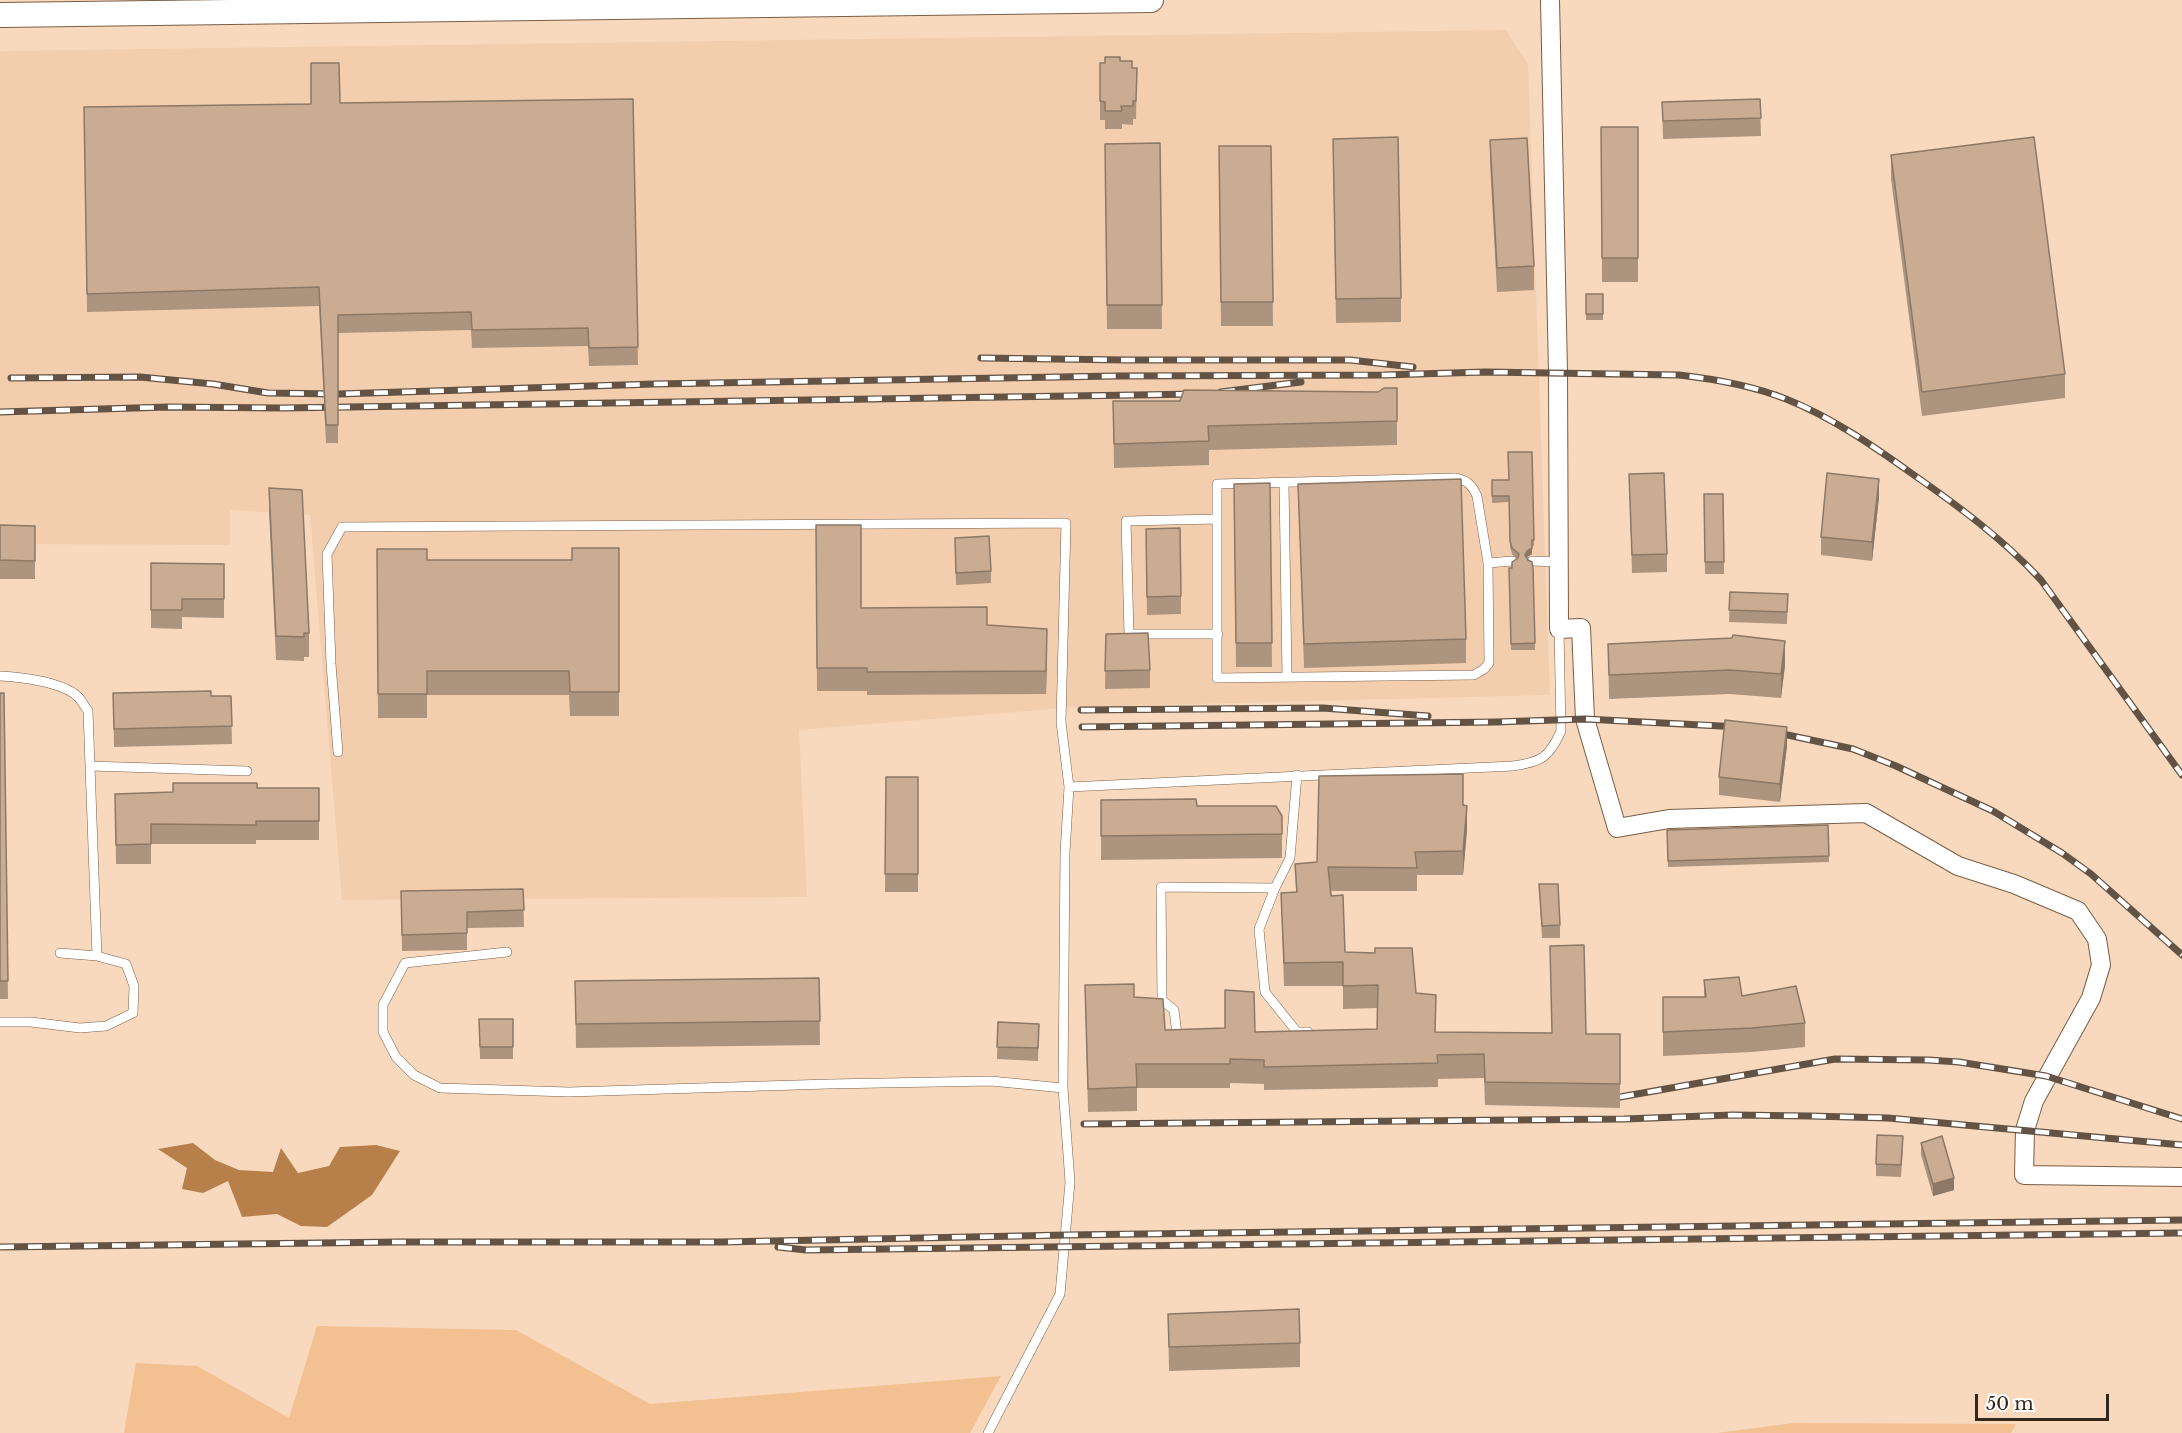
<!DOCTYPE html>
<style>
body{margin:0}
#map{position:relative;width:2182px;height:1433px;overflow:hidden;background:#f8d9be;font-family:"Libre Baskerville",serif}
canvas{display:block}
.scale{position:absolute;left:1975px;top:1394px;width:134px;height:27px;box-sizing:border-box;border:3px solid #33281e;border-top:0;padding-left:8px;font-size:18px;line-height:21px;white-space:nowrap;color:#33281e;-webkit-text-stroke:4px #fff;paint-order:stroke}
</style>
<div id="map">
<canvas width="2182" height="1433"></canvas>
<div class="scale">50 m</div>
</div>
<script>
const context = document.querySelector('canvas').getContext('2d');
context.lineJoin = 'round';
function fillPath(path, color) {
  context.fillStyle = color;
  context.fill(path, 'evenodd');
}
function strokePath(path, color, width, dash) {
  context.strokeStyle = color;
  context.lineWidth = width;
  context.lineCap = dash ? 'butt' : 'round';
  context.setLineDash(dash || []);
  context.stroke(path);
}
fillPath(new Path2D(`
 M1506 30 1528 64 1550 695 1077 707 799 730 807 897 342 900 310 515 230 510V545L0 544V51Z`), '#f3ceae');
fillPath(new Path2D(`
 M317 1326 516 1330 650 1404 1001 1376 970 1433H124L136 1363 197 1366 289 1418Z
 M1793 1423 2016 1424 2011 1433H1717Z`), '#f3c092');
fillPath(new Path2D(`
 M193 1143 215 1160 239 1170 273 1172 281 1148 298 1173 329 1166 340 1147 376 1145 400 1151 372 1195 327 1227 301 1226 277 1214 242 1217 228 1181 203 1193 182 1189 187 1168 158 1149Z`), '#b7804b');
const service = new Path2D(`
 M1455 478C1467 480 1472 485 1477 496L1488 563 1489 663 1484 669 1474 675 1217 678V484Z
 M1284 483 1287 677
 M1217 519 1126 521 1129 634H1218
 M1532 561 1558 562
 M1488 563 1512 561
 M0 676C21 677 66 682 80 699 83 703 85 707 88 711L97 956 60 953
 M338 752 331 664 327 554 342 527 1066 523 1061 722 1069 787
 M90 766 247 771
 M1275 888 1259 929 1265 992 1297 1032H1308
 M507 952 405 963 383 1005V1032L396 1057 414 1075 440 1088 569 1092 829 1084 991 1081 1063 1088
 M0 1022H31L80 1028 106 1026 133 1013 134 986 126 964 97 956
 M1178 1042 1174 1010 1162 1000 1161 887 1275 888 1290 858 1297 775
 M988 1433 1060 1294 1070 1182 1063 1088 1065 853 1069 787 1513 766C1541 762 1549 758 1561 731L1559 629`);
const minor = new Path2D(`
 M1550 0 1558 372 1559 629 1581 628 1585 719 1617 828 1669 819 1866 813 1958 866 2014 884 2078 911 2097 939 2101 965 2091 998 2034 1101 2025 1130 2024 1175 2182 1177`);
const secondary = new Path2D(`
 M0 15 1151 0`);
strokePath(service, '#795e46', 10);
strokePath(minor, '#795e46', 20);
strokePath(secondary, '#795e46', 26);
strokePath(service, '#fff', 9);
strokePath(minor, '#fff', 18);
strokePath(secondary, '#fff', 24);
const rail = new Path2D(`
 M981 358 1127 360H1350L1413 367
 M11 378 140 377 213 384 268 393 338 394 654 384 1116 376 1384 375 1485 372 1679 375C1715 379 1753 386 1786 399 1831 417 1872 445 1911 473 1957 505 2003 539 2041 580L2182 775
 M1221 392 1301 382
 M0 412 168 407 283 408 1200 394
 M1081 710 1323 708 1428 716
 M1082 727 1496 722 1585 719 1740 727
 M1769 731 1853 749 1896 766 1993 811 2062 853 2091 874 2182 955
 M1620 1097 1835 1059 1928 1060 1959 1062 2046 1076 2182 1119
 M1084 1124 1624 1119 1732 1115 1810 1116 1888 1118 2182 1145
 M0 1247 399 1242H722L1067 1235 2182 1220
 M778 1247 806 1250 2182 1233`);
strokePath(rail, '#635345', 7);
strokePath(rail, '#fff', 4.5, [14]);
fillPath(new Path2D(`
 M1120 61 1132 68H1137L1136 119H1133V125L1122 124V129H1105V120H1100V63Z
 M633 99 638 365 589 366 588 346 472 348 471 330 338 333V443H326L319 306 87 312 84 107Z
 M1760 99 1761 136 1663 139 1662 102Z
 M1601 127H1638V282H1602Z
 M1333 139 1401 298V322L1336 323Z
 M1490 140 1534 266V290L1497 292 1490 164Z
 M1160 143 1162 329H1107L1105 144Z
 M1219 146H1271L1273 326H1221Z
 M1891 155 2065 374V398L1922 416 1891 179Z
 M1586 294H1603V320H1586Z
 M1397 388V445L1209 450V465L1114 468 1113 401H1180L1378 392Z
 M1532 452 1534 546H1532V554L1527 557 1533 568 1535 650H1511L1509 568H1512L1517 559 1512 554 1510 547 1509 502 1492 503V480H1509Z
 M1629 474 1667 554V572L1632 573Z
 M1270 483 1272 667H1236L1234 484Z
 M1298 484 1466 639V663L1304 668Z
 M269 488 309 633V657H304V661L276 660 269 512Z
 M1704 494H1723L1724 574H1705Z
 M1879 497 1872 561 1821 555V537Z
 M0 525 35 526V579H0Z
 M816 525 861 608 987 625 1047 652 1046 694 867 695V691H817Z
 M1146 529 1181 596V614L1147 615Z
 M955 538 991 571V583L956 585Z
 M619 548V716H570L569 695H427V718H378L377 549 427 560H572Z
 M151 563 224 564V618L182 617V629L151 628Z
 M1730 592 1788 594 1787 624 1729 622Z
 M1106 634 1150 670V688L1105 689Z
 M1608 644 1785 665 1781 698 1730 694 1609 699Z
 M0 693H4L8 999H0Z
 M113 693 211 696H231L232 744 114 747Z
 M1787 746 1780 802 1719 795V777Z
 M886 777H918V892H885Z
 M257 788H319V840H256V844H151V864H116L115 794 173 792Z
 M1101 800 1197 806 1282 816V858L1101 860Z
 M1463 805 1467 830 1463 875H1417V891H1331L1345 952 1416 993 1436 1032 1552 1033 1550 946 1586 1034H1620V1108L1485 1105 1484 1078 1438 1079V1087L1264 1090V1084L1230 1083V1088H1137V1111L1088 1112 1085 985 1134 997 1165 1030 1255 1032 1377 1029 1378 1008 1343 1009V986H1284L1281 893 1296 892 1295 864 1317 862Z
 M1828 825 1829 862 1668 867 1667 830Z
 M1539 884 1560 925V938H1542Z
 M523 889 524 927 467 928V950L402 951 401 891Z
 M819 978 820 1045 576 1048 575 981Z
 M1704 980 1805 1023V1047L1752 1052 1663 1056V997H1704Z
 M479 1019H513V1059H480Z
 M998 1022 1039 1024 1038 1061 997 1059Z
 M1921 1143 1954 1190 1933 1196 1921 1155Z
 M1903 1148 1901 1177 1876 1176V1164Z
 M1168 1314 1300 1343V1367L1169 1371Z`), '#ad947e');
fillPath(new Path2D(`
 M1879 479V497L1872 561V542Z
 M1532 548V554L1527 557 1525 555 1527 551Z
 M1047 629V652L1046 694V671Z
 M1785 641V665L1781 698V674Z
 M1787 727V746L1780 802V784Z
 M1467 806V830L1463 875V851Z
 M1954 1178V1190L1933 1196V1184Z`), '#8d7866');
const building = new Path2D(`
 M1105 57H1120V61H1132V68H1137L1136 101H1133V106H1121L1122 111H1105V102L1100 101V63H1105Z
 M311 63H339L340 103 633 99 638 347 589 348 588 328 472 330 471 312 338 315V425H326L319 287 87 294 84 107 311 104Z
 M1760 99 1761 118 1663 121 1662 102Z
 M1601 127H1638V258H1602Z
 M1398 137 1401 298 1336 299 1333 139Z
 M2034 137 2065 374 1922 392 1891 155Z
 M1527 138 1534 266 1497 268 1490 140Z
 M1160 143 1162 305H1107L1105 144Z
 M1219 146H1271L1273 302H1221Z
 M1586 294H1603V314H1586Z
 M1384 388H1397V421L1208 426 1209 441 1114 444 1113 401H1180L1184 390 1378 392Z
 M1508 452H1532L1534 540H1532V548L1527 551 1525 555 1528 560 1532 562 1533 568 1535 643 1511 644 1509 568H1512V562L1518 558 1519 554 1512 548 1510 541 1509 496H1492V480H1509Z
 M1664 473 1667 554 1632 555 1629 474Z
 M1827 473 1879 479 1872 542 1821 537Z
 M1461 479 1466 639 1304 644 1298 484Z
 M1270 483 1272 643H1236L1234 484Z
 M269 488 302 490 309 633H304V637L276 636Z
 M1704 494H1723L1724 562H1705Z
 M0 525 35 526V561L0 560Z
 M816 525H861V608L987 607V625L1047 629 1046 671 867 672V668H817Z
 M1180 528 1181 596 1147 597 1146 529Z
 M989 536 991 571 956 573 955 538Z
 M572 548H619V692H570L569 671H427V694H378L377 549H427V560H572Z
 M151 563 224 564V599H182V610H151Z
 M1730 592 1788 594 1787 612 1729 610Z
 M1148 633 1150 670 1105 671 1106 634Z
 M1733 635 1785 641 1781 674 1730 670 1609 675 1608 644 1732 638Z
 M211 691V696H231L232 726 114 729 113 693Z
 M0 693H4L8 981H0Z
 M1725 720 1787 727 1780 784 1719 777Z
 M1463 774V805L1467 806 1463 851 1415 852 1417 868 1328 867 1331 896 1343 895 1345 952 1375 953V948H1412L1416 993 1436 995 1435 1032 1552 1033 1550 946 1584 945 1586 1034H1620V1084L1485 1082 1484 1054 1437 1055 1438 1063 1264 1067V1060L1230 1059V1064H1136L1137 1087 1088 1089 1085 985 1134 984V997L1163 999 1165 1030 1225 1028V990L1254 992 1255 1032 1377 1029 1378 985 1343 986V962L1284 963 1281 893 1297 892 1295 864 1317 862 1319 776Z
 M886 777H918V874H885Z
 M173 783H257V788H319V821H256V825L151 824V844L116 845 115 794 173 792Z
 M1196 799 1197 806H1276L1282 816V834L1101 836V800Z
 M1828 825 1829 856 1668 861 1667 830Z
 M1539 884H1558L1560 925 1542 926Z
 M523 889 524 910 467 912V933L402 935 401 891Z
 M1739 977 1742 996 1796 986 1805 1023 1752 1028 1663 1032V997H1706L1704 980Z
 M819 978 820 1021 576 1024 575 981Z
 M479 1019H513V1047H480Z
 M998 1022 1039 1024 1038 1048 997 1047Z
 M1877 1135 1903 1136 1901 1165 1876 1164Z
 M1942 1136 1954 1178 1933 1184 1921 1143Z
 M1299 1309 1300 1343 1169 1347 1168 1314Z`);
fillPath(building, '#c9ac92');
strokePath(building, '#8d7866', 1.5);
</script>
